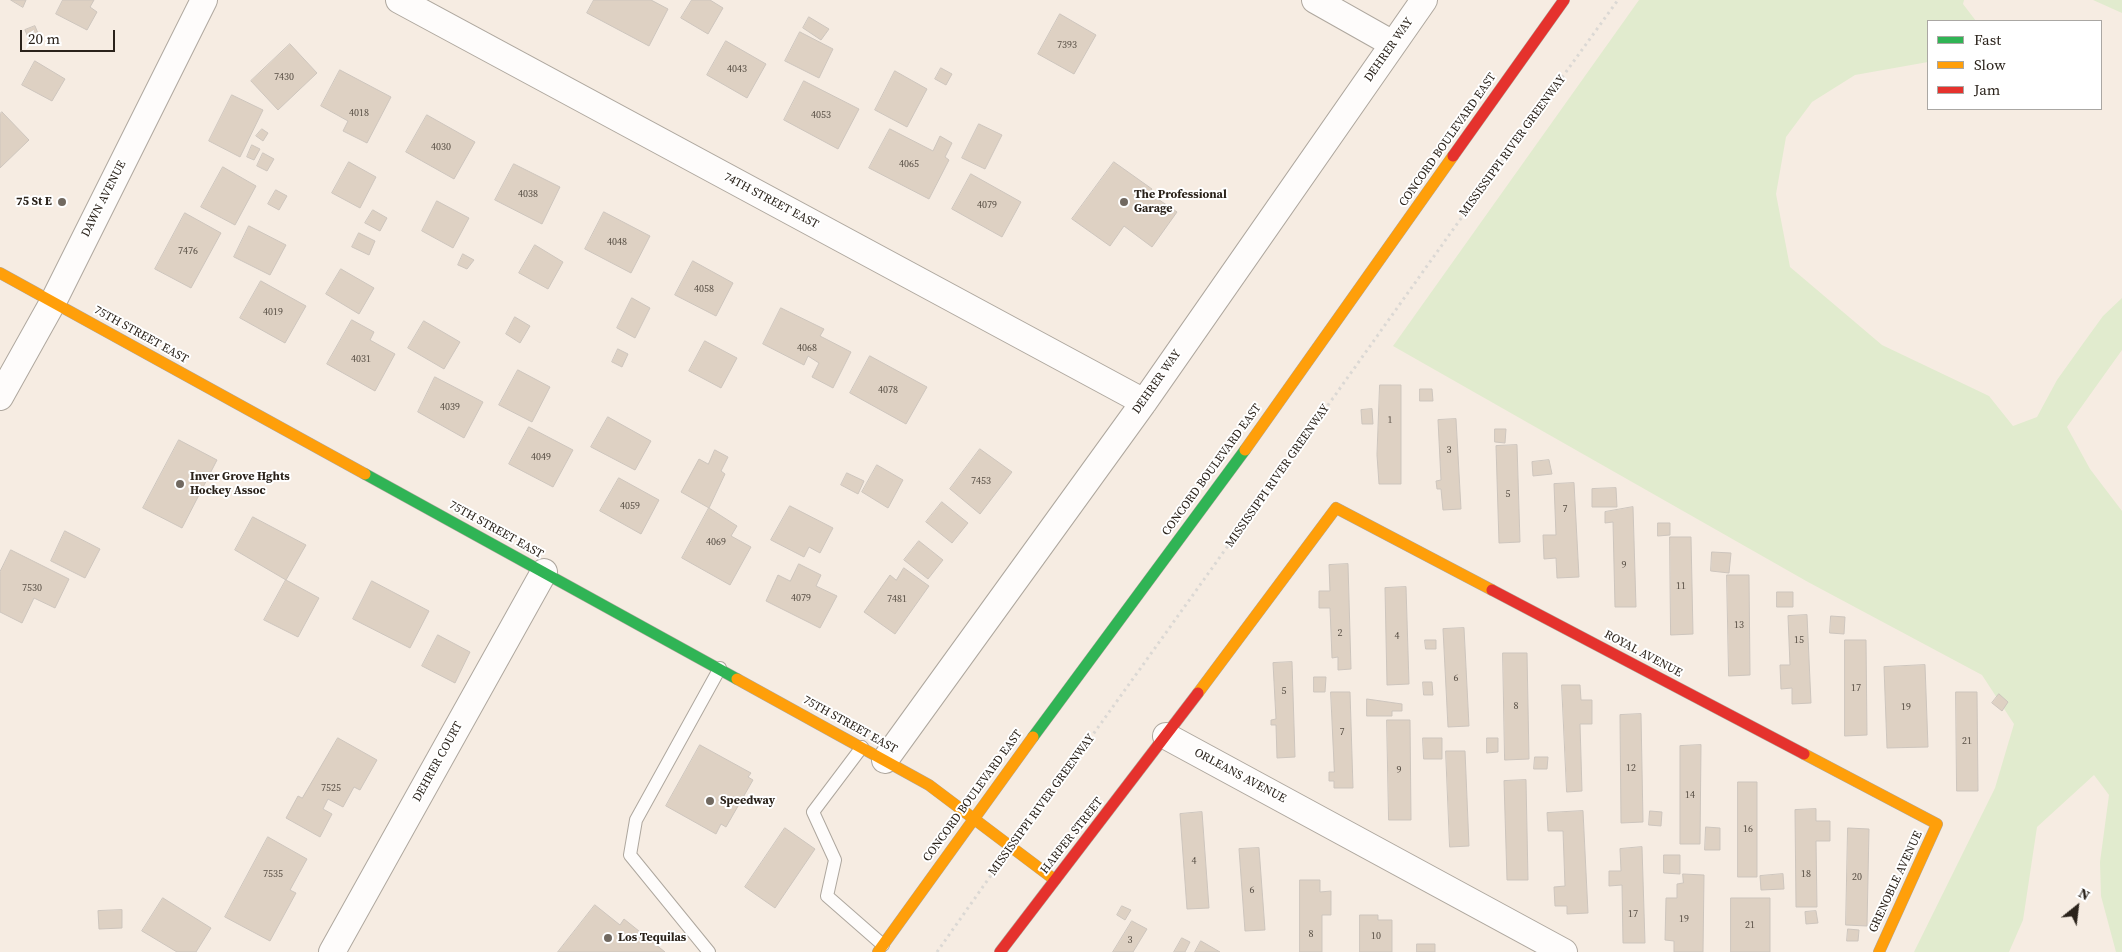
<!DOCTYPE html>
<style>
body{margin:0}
#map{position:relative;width:2122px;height:952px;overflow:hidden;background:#f6ece2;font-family:"Source Serif 4",serif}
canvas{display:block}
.legend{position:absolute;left:1927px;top:20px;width:175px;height:90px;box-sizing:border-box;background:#fff;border:1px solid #aaa7a3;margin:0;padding:6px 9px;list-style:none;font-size:15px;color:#2a221a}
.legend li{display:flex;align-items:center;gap:10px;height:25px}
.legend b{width:25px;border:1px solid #aaa7a3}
.north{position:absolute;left:2052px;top:882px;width:50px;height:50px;-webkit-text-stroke:4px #fff;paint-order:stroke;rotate:29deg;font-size:14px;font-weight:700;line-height:20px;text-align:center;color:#2a221a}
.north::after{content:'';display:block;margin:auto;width:18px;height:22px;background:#2a221a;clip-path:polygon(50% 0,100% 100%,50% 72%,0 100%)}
.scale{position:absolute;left:20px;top:30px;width:95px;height:22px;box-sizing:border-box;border:2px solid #2a221a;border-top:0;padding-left:6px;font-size:15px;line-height:18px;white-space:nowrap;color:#2a221a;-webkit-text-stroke:4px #fff;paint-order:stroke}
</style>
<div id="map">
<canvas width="2122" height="952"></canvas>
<ul class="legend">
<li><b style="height:6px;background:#30b455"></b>Fast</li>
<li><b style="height:6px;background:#ff9f0a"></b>Slow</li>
<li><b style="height:6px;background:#e5322d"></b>Jam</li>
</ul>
<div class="north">N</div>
<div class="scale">20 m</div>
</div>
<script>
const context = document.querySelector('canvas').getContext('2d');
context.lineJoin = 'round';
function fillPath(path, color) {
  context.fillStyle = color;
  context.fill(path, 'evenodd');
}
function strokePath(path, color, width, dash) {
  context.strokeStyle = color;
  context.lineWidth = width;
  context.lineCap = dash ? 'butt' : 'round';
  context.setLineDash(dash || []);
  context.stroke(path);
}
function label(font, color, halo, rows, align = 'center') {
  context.font = font + ' "Source Serif 4",serif';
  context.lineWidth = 4;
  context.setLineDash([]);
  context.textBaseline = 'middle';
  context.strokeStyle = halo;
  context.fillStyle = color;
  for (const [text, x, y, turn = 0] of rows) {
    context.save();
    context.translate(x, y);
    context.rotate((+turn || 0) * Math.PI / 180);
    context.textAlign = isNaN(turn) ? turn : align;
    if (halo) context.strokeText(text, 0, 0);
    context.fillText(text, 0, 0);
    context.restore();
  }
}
fillPath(new Path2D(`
 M1639 0H1964L1963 4 1976 21H1928V62L1855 75 1812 102 1786 137 1776 194 1790 267 1882 345 1989 396 2013 426 2037 417 2057 380 2082 345 2103 316 2122 298V350L2067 427 2090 469 2122 511V952H2116L2101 896 2100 862 2109 795 2094 775 2037 827 2023 920 2009 952H1914L1995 788 2014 724 1982 675 1808 582 1393 346Z
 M2093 0H2122V13Z`), '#e1ebce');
const building = new Path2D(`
 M11 0H26L23 7Z
 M63 0H94L90 7 97 12 87 30 56 14Z
 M594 0H651L668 9 649 46 587 13Z
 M692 0H710L723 8 708 34 681 18Z
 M1060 14 1096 35 1074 74 1038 54Z
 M809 17 829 29 821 40 803 28Z
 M35 26 40 38 30 42 25 30Z
 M800 32 833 49 819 78 785 61Z
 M726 41 766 64 747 98 707 75Z
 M290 44 317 73 278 110 251 81Z
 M35 61 65 79 52 101 22 85Z
 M941 68 952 74 946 85 935 79Z
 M340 70 391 97 367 143 343 131 348 121 321 106Z
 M895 71 927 89 907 127 875 110Z
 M804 81 859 109 838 149 784 120Z
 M232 95 263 110 240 157 209 141Z
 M2 112 29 140 0 168V114Z
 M427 115 475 142 454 179 406 152Z
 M979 124 1002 135 985 169 962 158Z
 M262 129 268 133 263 141 256 136Z
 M890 129 933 151 940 136 952 143 945 157 949 160 929 199 869 168Z
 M252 145 260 149 254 160 247 157Z
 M263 153 274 159 267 171 257 166Z
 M349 162 376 177 360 208 332 193Z
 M1114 162 1152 189 1149 193 1177 212 1152 247 1124 226 1110 246 1072 219Z
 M514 164 560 187 542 224 495 200Z
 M223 167 256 186 235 225 201 207Z
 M971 174 1021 202 1002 237 952 209Z
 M276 190 287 196 279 210 268 204Z
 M437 201 469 218 453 248 422 231Z
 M373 210 387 218 380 231 365 223Z
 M604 212 650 236 631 273 585 249Z
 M185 213 221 233 191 288 155 269Z
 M249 226 286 245 270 275 234 257Z
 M359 233 375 241 369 255 352 247Z
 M535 245 563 262 548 289 519 273Z
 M463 254 474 260 467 269 458 265Z
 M693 261 733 283 716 316 675 295Z
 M341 269 374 288 359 314 326 294Z
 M261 281 306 306 285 343 240 318Z
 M632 298 650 308 635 338 617 328Z
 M781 308 824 329 820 336 851 352 833 388 812 377 819 363 808 356 804 365 763 344Z
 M515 317 530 326 520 343 506 334Z
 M352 320 374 332 370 340 395 354 375 391 327 364Z
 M424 321 460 342 444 369 408 348Z
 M705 341 737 358 721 388 689 371Z
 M618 349 628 354 622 367 612 362Z
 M870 356 927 387 906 424 850 393Z
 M518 370 550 387 532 422 499 405Z
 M435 377 483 402 464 438 418 412Z
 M1380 385H1401V484H1379L1377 455Z
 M1420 389H1432L1433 401H1420Z
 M1372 409 1373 424H1362L1361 410Z
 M608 417 651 441 635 470 591 447Z
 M1456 419 1461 509 1443 510 1441 489H1437L1436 481 1441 480 1438 420Z
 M529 427 573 450 553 487 509 464Z
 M1495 429H1506L1505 443 1495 442Z
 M179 440 217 460 182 528 143 508Z
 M1517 445 1520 542 1499 543 1496 446Z
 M980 449 1012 472 980 514 950 489Z
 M715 450 728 457 721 471 725 474 709 508 681 492 699 459 708 464Z
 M1549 460 1552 474 1533 476 1532 462Z
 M877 465 903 480 888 508 862 492Z
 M847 473 864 481 858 494 841 485Z
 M619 478 659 500 641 534 600 511Z
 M1574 483 1579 577 1557 578 1556 558 1544 559 1543 535H1556L1554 484Z
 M1616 488 1617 507H1592V489Z
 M942 502 968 523 952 543 926 522Z
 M790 506 833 528 820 553 809 547 804 557 771 540Z
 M1633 507 1636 607H1615L1613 522 1605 523V512Z
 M709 508 737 526 731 536 751 547 730 585 682 558Z
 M253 517 306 545 286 580 235 550Z
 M1658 523H1670V535L1658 536Z
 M65 531 100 549 85 578 51 561Z
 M1670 537H1691L1693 634 1671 635Z
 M919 541 943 560 928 579 904 560Z
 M11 550 69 579 55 608 34 598 22 623 0 612V572Z
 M1712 552 1731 553 1729 573 1711 571Z
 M799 564 821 575 816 586 837 596 820 628 766 601 778 575 790 581Z
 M1348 564 1351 669 1338 670V657L1332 658 1330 608H1319V591H1330L1329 565Z
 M904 568 929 586 895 634 864 612 890 575 896 580Z
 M1727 575H1749L1750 675 1729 676Z
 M286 580 319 598 298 637 264 620Z
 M372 581 429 611 410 648 353 619Z
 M1406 587 1409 684 1387 685 1385 588Z
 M1777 592H1793V607H1777Z
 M1807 615 1811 703 1792 704V688L1781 689 1780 665H1790L1788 616Z
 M1831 616 1845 617 1844 634 1830 633Z
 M1464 628 1469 726 1448 727 1443 629Z
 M438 635 470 652 455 683 422 666Z
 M1425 640H1436V649H1426Z
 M1845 640H1866L1867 735 1845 736Z
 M1503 653H1527L1529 759 1505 760Z
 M1292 662 1295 757 1277 758 1276 725H1271V720L1276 719 1273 663Z
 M1925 665 1928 747 1887 748 1884 667Z
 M1314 677H1326L1325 692H1314Z
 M1423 682H1432L1433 695H1424Z
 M1562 685H1580L1581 700H1592V724H1580L1582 791 1567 792Z
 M1331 692H1350L1353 788H1334V781H1329V772H1334Z
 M1956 692H1977L1978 791H1957Z
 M1999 694 2008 702 2002 711 1992 703Z
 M1367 699 1402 704V711H1392V716H1367Z
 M1641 714 1643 822 1621 823 1620 715Z
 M1387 720H1410L1411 820H1389Z
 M338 738 377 760 360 790 354 787 343 807 328 799 323 809 332 814 320 837 286 818 298 796 302 798Z
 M1423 738H1442V759H1424Z
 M1487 738H1498V752L1487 753Z
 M700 745 751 773 748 777 753 780 726 827 721 824 716 834 666 806Z
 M1701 745 1700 844H1680V746Z
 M1446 751H1465L1469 846 1450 847Z
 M1535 757H1548L1547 769H1534Z
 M1526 780 1528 880H1507L1504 781Z
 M1738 782H1757V877H1738Z
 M1816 809V821H1830V841H1816L1817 907H1796L1795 810Z
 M1583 811 1588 913 1567 914V906H1555L1554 887 1565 886 1563 831H1548L1547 813Z
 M1650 811 1662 812 1661 826 1649 825Z
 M1202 812 1209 908 1187 909 1180 814Z
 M1706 827 1720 828V850H1705Z
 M785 828 815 849 775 908 745 887Z
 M1848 828 1869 829 1867 926 1846 925Z
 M268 837 307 859 290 890 296 893 270 941 225 917Z
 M1642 847 1645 943H1623L1622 885 1609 886V871H1621L1620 849Z
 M1259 848 1265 930 1245 931 1239 849Z
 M1664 855H1680V874L1664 873Z
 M1683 874 1704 875 1703 952H1674V941L1665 940 1666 898H1677V884L1683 883Z
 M1783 874 1784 889 1761 890 1760 876Z
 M1300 880H1320V892L1331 891V915H1322V952H1300Z
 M163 898 211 928 196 952H177L142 931Z
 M1731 898H1770V952H1731Z
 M595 905 620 925 624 919 665 952H558Z
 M1122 906 1131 910 1125 920 1117 915Z
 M122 910V928L99 929 98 911Z
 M1816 911 1818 923 1806 924 1805 912Z
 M1360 915H1378V920H1392V952H1360Z
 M1132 921 1147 929 1133 952H1113Z
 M1848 929 1859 930 1858 941H1847Z
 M1182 938 1190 942 1185 952H1174Z
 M1201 941 1220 952H1195Z
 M1417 944H1435V952H1417Z`);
fillPath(building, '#ded1c3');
strokePath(building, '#cdc5bd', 1);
const lane = new Path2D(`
 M862 747 813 812 835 860 827 896 883 945
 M709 952 630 855 636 820 720 668`);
const street = new Path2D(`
 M399 0 1144 402
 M1315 0 1393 44
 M0 397 53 302 204 0
 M1166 736 1564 952
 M885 760 1144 402 1424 0
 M332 952 544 572`);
const fast = new Path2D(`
 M365 474 737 679
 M1033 737 1245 450`);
const slow = new Path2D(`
 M0 273 365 474
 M1245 450 1453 156
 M737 679 929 785 1055 880
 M1198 693 1336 508 1492 590
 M1804 754 1937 824 1879 952
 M878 952 1033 737`);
const jam = new Path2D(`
 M1453 156 1564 0
 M1492 590 1804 754
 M1000 952 1198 693`);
strokePath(lane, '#aea79e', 14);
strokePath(street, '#aea79e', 28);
strokePath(fast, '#aea79e', 12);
strokePath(slow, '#aea79e', 12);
strokePath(jam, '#aea79e', 12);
strokePath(new Path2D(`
 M1029 823C1227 550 1420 273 1618 0
 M937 952 994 871`), '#dbd8d4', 3, [2.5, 4]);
strokePath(lane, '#fefcfb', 12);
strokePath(street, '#fefcfb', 26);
strokePath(fast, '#30b455', 11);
strokePath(slow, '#ff9f0a', 11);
strokePath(jam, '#e5322d', 11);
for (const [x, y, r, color] of [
 [62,202,5,"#716960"],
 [1124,202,5,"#716960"],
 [180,484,5,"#716960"],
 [710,801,5,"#716960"],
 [608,938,5,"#716960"]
]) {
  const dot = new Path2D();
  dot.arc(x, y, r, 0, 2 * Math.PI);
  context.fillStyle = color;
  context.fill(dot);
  strokePath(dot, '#fff', 2);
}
label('10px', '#574e44', null, [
 ["7393",1067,45],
 ["4043",737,69],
 ["7430",284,77],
 ["4018",359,113],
 ["4053",821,115],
 ["4030",441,147],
 ["4065",909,164],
 ["4038",528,194],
 ["4079",987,205],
 ["4048",617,242],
 ["7476",188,251],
 ["4058",704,289],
 ["4019",273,312],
 ["4068",807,348],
 ["4031",361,359],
 ["4078",888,390],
 ["4039",450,407],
 ["1",1390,420],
 ["3",1449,450],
 ["4049",541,457],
 ["7453",981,481],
 ["5",1508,494],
 ["4059",630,506],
 ["7",1565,509],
 ["4069",716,542],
 ["9",1624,565],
 ["11",1681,586],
 ["7530",32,588],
 ["4079",801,598],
 ["7481",897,599],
 ["13",1739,625],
 ["2",1340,633],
 ["4",1397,636],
 ["15",1799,640],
 ["6",1456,678],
 ["17",1856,688],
 ["5",1284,691],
 ["8",1516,706],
 ["19",1906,707],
 ["7",1342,732],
 ["21",1967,741],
 ["12",1631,768],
 ["9",1399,770],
 ["7525",331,788],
 ["14",1690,795],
 ["16",1748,829],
 ["4",1194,861],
 ["7535",273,874],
 ["18",1806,874],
 ["20",1857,877],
 ["6",1252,890],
 ["17",1633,914],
 ["19",1684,919],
 ["21",1750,925],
 ["8",1311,934],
 ["10",1376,936],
 ["3",1130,940]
]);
label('12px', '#2a221a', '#fff', [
 ["DEHRER WAY",1389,50,-55],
 ["CONCORD BOULEVARD EAST",1448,140,-55],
 ["MISSISSIPPI RIVER GREENWAY",1513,146,-54],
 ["DAWN AVENUE",104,199,-63],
 ["74TH STREET EAST",771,201,28],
 ["75TH STREET EAST",141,335,29],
 ["DEHRER WAY",1157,382,-55],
 ["CONCORD BOULEVARD EAST",1212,470,-54],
 ["MISSISSIPPI RIVER GREENWAY",1278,476,-55],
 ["75TH STREET EAST",496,530,29],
 ["ROYAL AVENUE",1643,654,28],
 ["75TH STREET EAST",850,725,29],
 ["DEHRER COURT",438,762,-61],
 ["ORLEANS AVENUE",1240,776,28],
 ["CONCORD BOULEVARD EAST",973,796,-54],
 ["MISSISSIPPI RIVER GREENWAY",1042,805,-54],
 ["HARPER STREET",1072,836,-52],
 ["GRENOBLE AVENUE",1896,882,-65]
]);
label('bold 12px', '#2a221a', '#fff', [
 ["The Professional",1134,195],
 ["Garage",1134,209],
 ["75 St E",52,202,"right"],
 ["Inver Grove Hghts",190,477],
 ["Hockey Assoc",190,491],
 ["Speedway",720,801],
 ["Los Tequilas",618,938]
], 'left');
</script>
